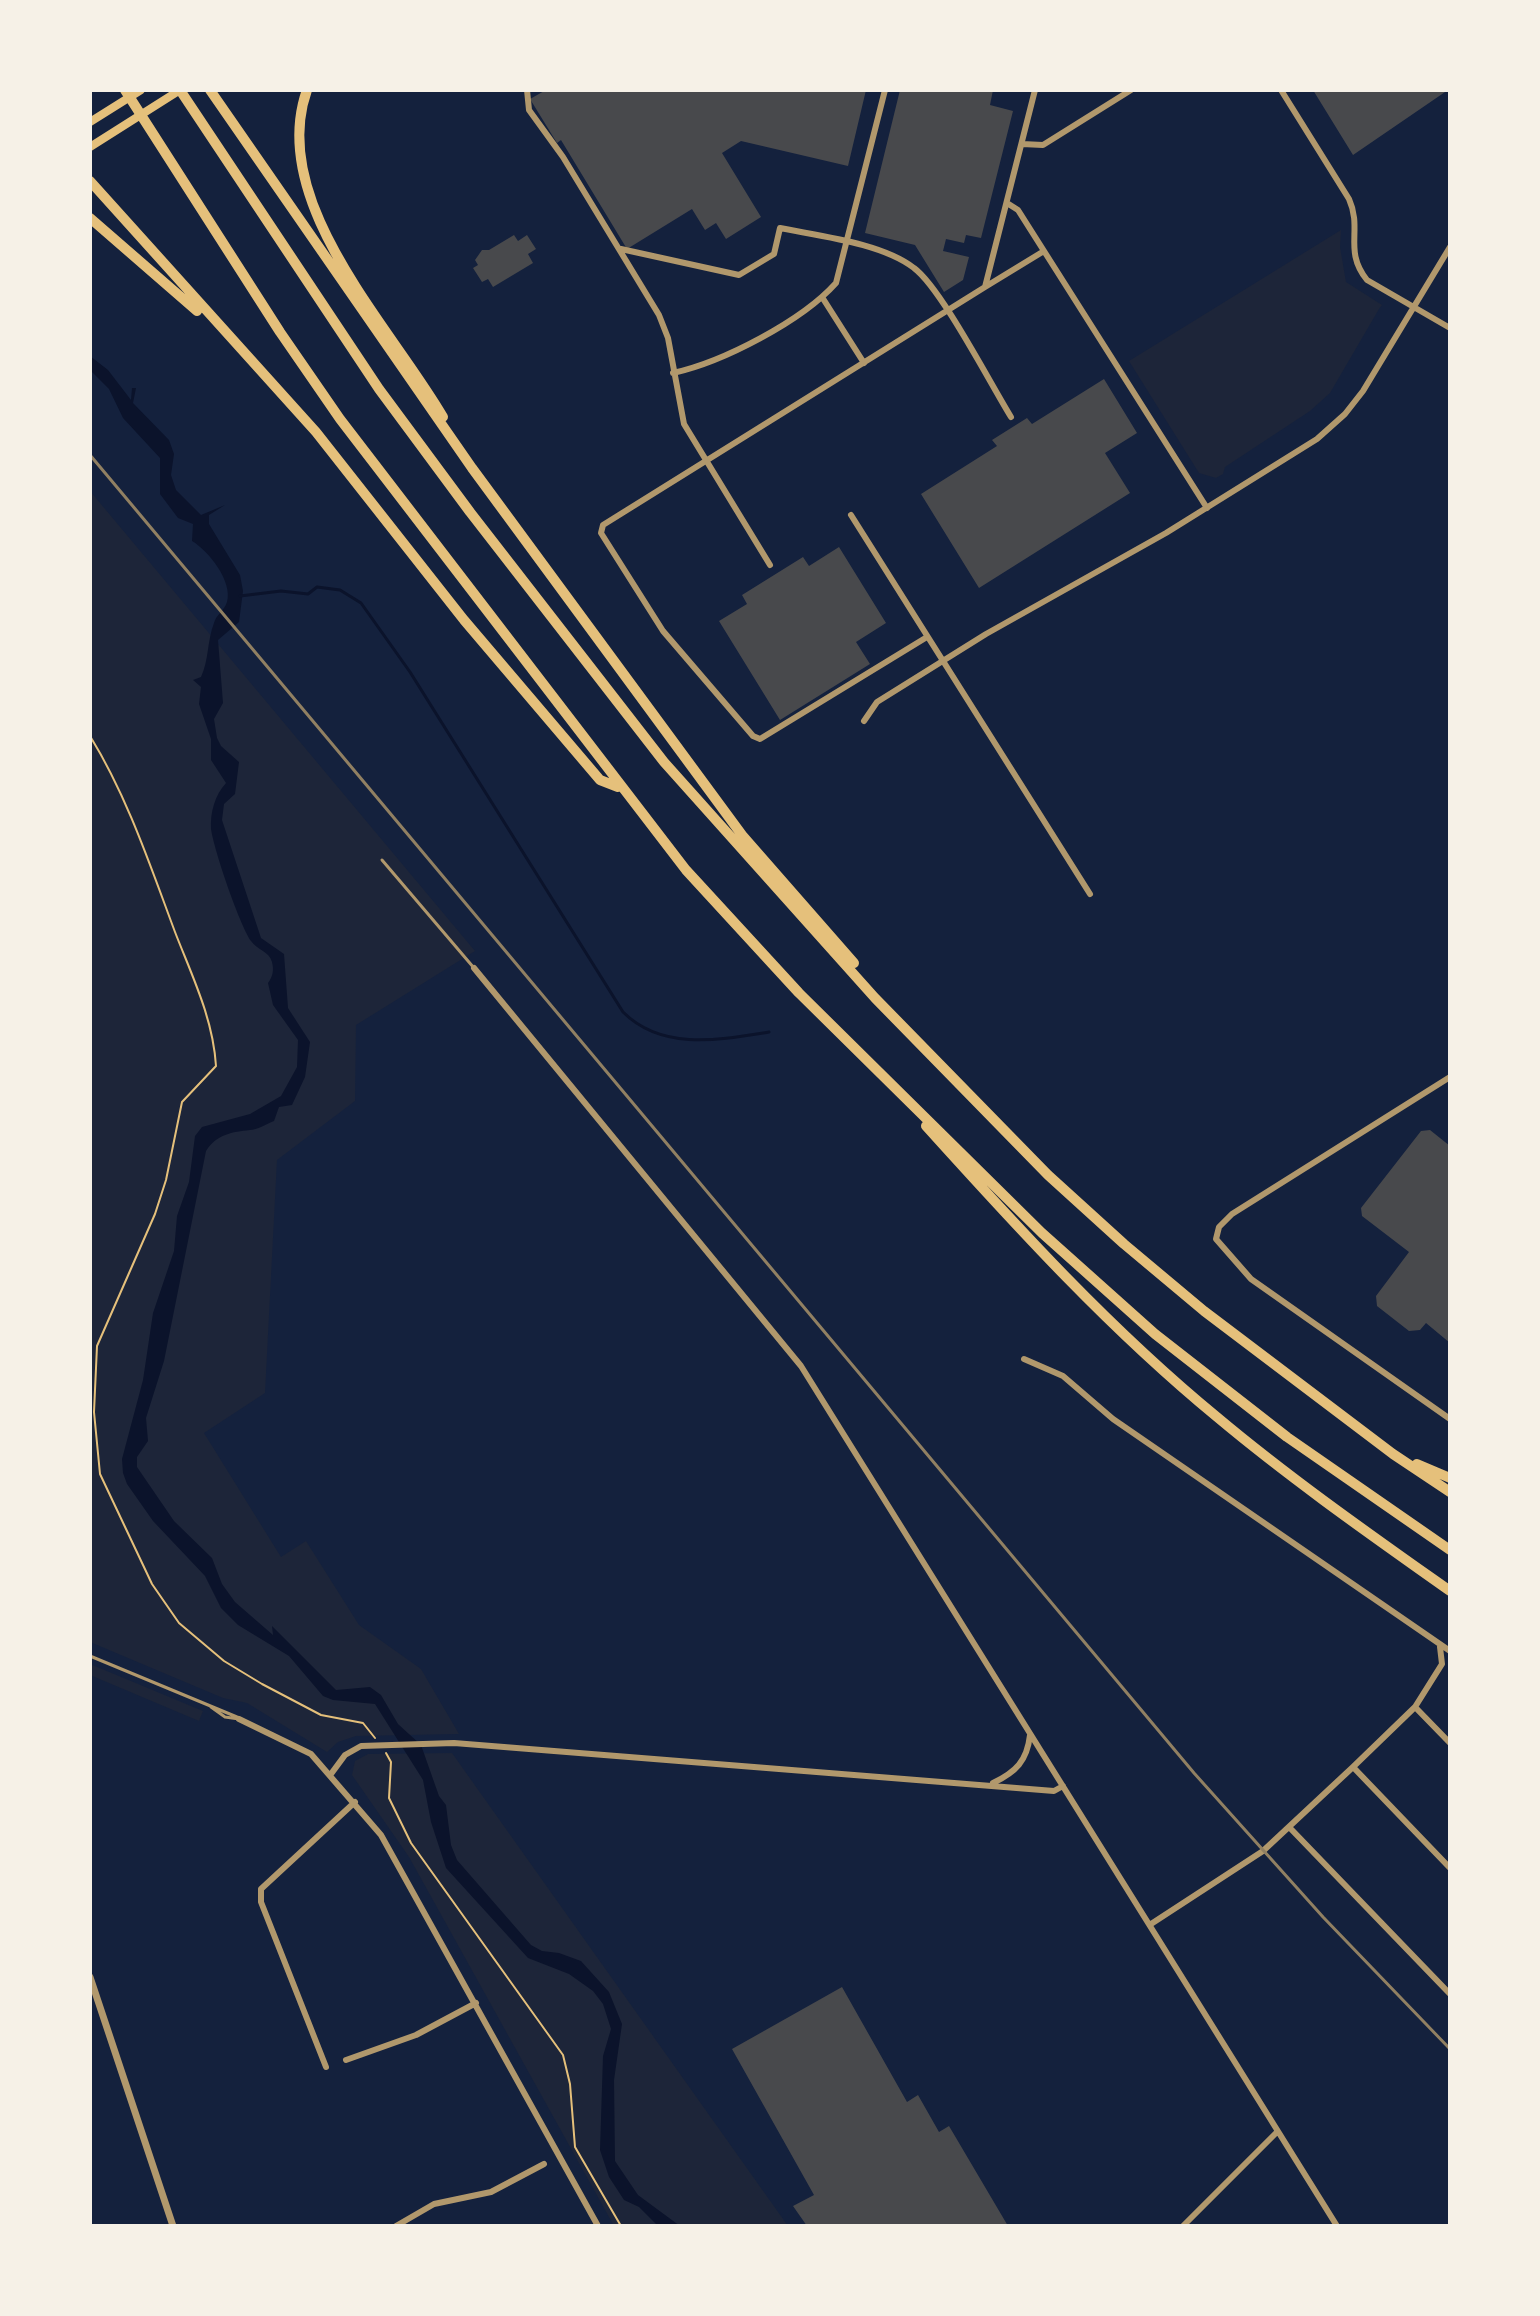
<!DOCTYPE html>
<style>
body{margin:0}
#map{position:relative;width:1540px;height:2316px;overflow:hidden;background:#14213d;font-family:"Asap Condensed",sans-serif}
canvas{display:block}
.frame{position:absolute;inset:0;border:92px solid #f6f1e7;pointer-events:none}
</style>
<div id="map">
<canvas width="1540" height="2316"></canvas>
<div class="frame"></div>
</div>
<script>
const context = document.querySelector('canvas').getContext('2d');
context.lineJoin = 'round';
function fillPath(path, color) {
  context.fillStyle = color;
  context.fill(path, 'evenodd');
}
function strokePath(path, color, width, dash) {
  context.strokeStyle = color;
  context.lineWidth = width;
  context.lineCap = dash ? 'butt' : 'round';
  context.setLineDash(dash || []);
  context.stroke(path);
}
fillPath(new Path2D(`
 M1341 230 1340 247 1346 282 1382 305 1379 309 1330 393 1310 411 1225 467 1223 474 1216 478 1199 473 1129 361Z
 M90 491 475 951 356 1025 355 1101 277 1160 265 1393 204 1433 281 1557 306 1541 359 1625 421 1669 459 1734 356 1736 338 1742 327 1752 247 1703 223 1698 90 1642Z
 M90 1664 203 1711 199 1721 90 1675Z
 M452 1753 788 2226H614L409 1857 352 1775 355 1761 368 1754Z`), '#1d2539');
fillPath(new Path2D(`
 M90 356 108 370 131 400 132 388H136L133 403 169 440 174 454 171 475 176 490 201 515 225 505 209 515V524L240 575 243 591 239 622 218 640 223 703 214 719 217 738 221 746 239 762 235 794 224 804 222 820 261 938 284 954 288 1008 310 1042 305 1077 292 1105 279 1107 274 1121C266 1124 257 1130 250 1130 232 1132 217 1134 206 1151L164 1361 146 1418 148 1441 137 1457V1467L174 1521 212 1558 222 1584 235 1602 273 1635 272 1626 336 1690 370 1687 381 1695 398 1724 421 1745 439 1796 446 1805 451 1845 457 1860 531 1945 542 1951 559 1953 581 1961 609 1992 622 2024 614 2080 615 2161 638 2195 680 2226 656 2224 639 2207 624 2200 609 2177 600 2150 603 2056 611 2029 603 2004 593 1991 569 1974 528 1958 446 1868 431 1822 423 1780 375 1704 333 1700 323 1696 289 1656 238 1625 221 1608 205 1576 153 1521 127 1484 123 1473 122 1459 143 1380 153 1313 174 1251 177 1216 189 1182 195 1136 202 1127 250 1114 281 1096 297 1067 298 1040 273 1005 268 983C273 976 274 970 272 962 269 951 257 950 251 941 239 923 214 850 211 829 210 812 215 795 226 783L211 760V739L199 704 201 687 193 680 201 677C209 660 207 641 214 623 216 615 224 611 227 602 233 582 209 551 192 541L193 524 178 518 160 494V458L123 418 109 389 90 370Z`), '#0b132b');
strokePath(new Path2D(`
 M240 596 281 591 308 594 317 587 340 590 361 603 410 672 623 1012C662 1051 719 1040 769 1032`), '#0b132b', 3);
fillPath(new Path2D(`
 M546 90H866L848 166 741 141 722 153 761 217 726 239 716 223 705 230 692 209 627 249 561 140 557 143 530 99Z
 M900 90H993L990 105 1013 111 981 238 966 235 964 243 946 239 943 251 969 257 963 280 944 292 915 245 865 233Z
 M1313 90H1448L1353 155Z
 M514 235 518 241 527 235 536 249 528 254 533 263 493 287 488 279 482 282 473 268 478 265 475 260 482 250H489Z
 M1104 379 1137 433 1105 453 1130 493 979 588 921 494 997 446 992 440 1027 418 1032 424Z
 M839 547 886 623 856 642 870 664 780 720 719 621 747 604 742 595 803 557 809 566Z
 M1430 1130 1450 1146V1343L1426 1323 1420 1330 1409 1331 1377 1306 1376 1296 1409 1252 1362 1216 1361 1208 1421 1131Z
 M842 1987 907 2102 918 2095 939 2132 949 2126 1008 2226H807L793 2206 814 2195 732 2049Z`), '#48494c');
strokePath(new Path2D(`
 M90 736C127 796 150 865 175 932 192 976 213 1018 216 1066L182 1102 166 1180 155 1214 97 1346 94 1412 100 1474 152 1584 179 1623 224 1661 262 1684 321 1715 363 1723 375 1738
 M386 1753 391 1762 389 1798 411 1843 563 2055 570 2084 575 2147 621 2226`), '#e5c07b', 2);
strokePath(new Path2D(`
 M382 860 474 968
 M90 1656 237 1717
 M211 1707 225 1717 239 1719`), '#b1986c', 3);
strokePath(new Path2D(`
 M527 90 529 110 563 157 659 315 668 338 684 424 770 565
 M1281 90 1349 199C1363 230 1343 250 1367 280L1450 328
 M1022 144 1043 145 1131 90
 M1007 203 1018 210 1207 508
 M621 249 739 275 774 254 780 228C819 236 882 243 914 268 941 288 990 383 1011 417
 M985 287 1044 251
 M822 297 864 363
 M673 373C723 362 802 321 836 283L885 90
 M851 515 1090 894
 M927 637 760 739 753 736 663 631 601 533 603 525 985 287 1035 90
 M864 721 877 702 986 634 1166 533 1317 439 1345 414 1363 391 1450 247
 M474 968 801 1366 1337 2226
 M1450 1077 1232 1214 1219 1227 1216 1239 1251 1279 1450 1419
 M1024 1359 1063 1376 1113 1419 1450 1651
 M1415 1707 1450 1743
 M239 1719 311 1754 381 1835 598 2226
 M1353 1767 1450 1868
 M331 1774 345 1755 361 1746 454 1743 1054 1791 1063 1786
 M993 1783C1016 1772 1027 1761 1030 1735
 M1290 1828 1450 1994
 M1151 1924 1263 1851 1353 1767 1415 1707 1442 1664 1440 1647
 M346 2060 416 2035 476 2003
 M326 2067 261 1902V1889L355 1802
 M396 2226 434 2204 491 2192 544 2164
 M1183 2226 1276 2133`), '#b1986c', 6);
strokePath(new Path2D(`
 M90 1977 173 2226`), '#b1986c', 7);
strokePath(new Path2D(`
 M90 122 141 90
 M90 147 180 90`), '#e5c07b', 8);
strokePath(new Path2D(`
 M125 90 280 332 340 419 686 870 799 993 1042 1233 1155 1334 1287 1437 1450 1550
 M180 90 379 389 470 512 664 762 875 998 1048 1175 1124 1244 1204 1311 1393 1454 1450 1492
 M210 90 472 468 742 835 854 963
 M307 90C267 202 391 327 443 417
 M90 181 316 432 464 620 600 780 618 787
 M90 218 197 311
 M926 1126C1018 1228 1111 1330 1217 1417 1291 1479 1371 1535 1450 1591
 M1417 1464 1450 1478`), '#e5c07b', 10);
strokePath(new Path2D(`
 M90 455 1194 1773 1323 1917 1450 2049`), '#918062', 3);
</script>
